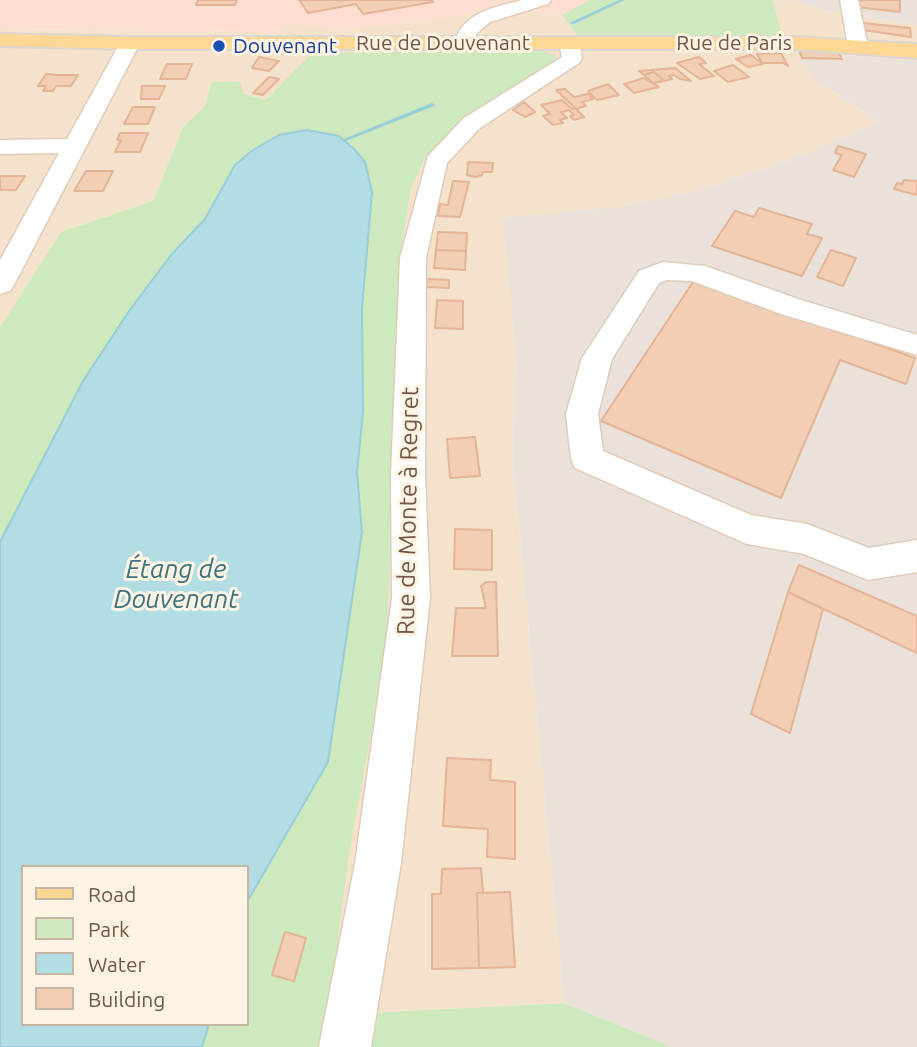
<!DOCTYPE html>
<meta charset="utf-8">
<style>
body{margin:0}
#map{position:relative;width:917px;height:1047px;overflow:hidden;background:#fcf1dd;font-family:Ubuntu,sans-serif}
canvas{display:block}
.legend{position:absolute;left:21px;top:865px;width:228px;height:161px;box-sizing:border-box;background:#fff4e4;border:2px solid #c7b5a5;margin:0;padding:9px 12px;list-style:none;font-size:21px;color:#725646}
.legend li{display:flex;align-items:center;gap:14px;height:35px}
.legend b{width:35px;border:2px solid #c7b5a5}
</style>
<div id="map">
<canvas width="917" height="1047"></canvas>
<ul class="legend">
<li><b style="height:9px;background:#fdd794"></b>Road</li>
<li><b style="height:19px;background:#cee9bd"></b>Park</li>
<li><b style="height:19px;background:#b3dde5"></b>Water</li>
<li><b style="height:19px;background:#f2ceb5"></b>Building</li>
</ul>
</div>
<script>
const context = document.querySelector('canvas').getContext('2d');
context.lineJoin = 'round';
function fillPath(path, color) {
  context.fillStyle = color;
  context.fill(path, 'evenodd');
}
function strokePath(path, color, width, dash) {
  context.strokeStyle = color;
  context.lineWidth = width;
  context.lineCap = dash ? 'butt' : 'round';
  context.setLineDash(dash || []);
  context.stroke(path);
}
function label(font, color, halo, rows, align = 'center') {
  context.font = font + ' Ubuntu,sans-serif';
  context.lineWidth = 6;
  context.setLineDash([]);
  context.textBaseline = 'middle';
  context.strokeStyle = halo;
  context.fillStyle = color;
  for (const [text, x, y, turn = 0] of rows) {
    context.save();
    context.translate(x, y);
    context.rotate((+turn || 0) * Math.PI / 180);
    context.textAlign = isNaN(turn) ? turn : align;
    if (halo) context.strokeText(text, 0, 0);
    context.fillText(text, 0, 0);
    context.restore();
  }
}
fillPath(new Path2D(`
 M773 0H789L829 11 917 25V61L846 55V61L819 82 879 122 787 161 696 191 619 207 516 350 513 463 564 1003 328 1015 393 484 399 266 411 188 426 156 462 120 555 61 313 53 266 100 243 94 205 106 183 127 153 201 61 232 0 327V29L275 32 293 23 341 30 438 19 482 10 562 15 578 37 780 35Z`), '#f4e2cc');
fillPath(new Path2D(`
 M0 0H589L562 15 482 10 438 19 341 30 293 23 275 32 0 29Z`), '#fdded1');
fillPath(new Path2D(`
 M789 0H917V25L829 11Z
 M845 55 917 61V1047H673L564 1003 513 463 516 350 503 218 619 207 696 191 787 161 879 122 819 82 799 59 846 61Z`), '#eae2da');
fillPath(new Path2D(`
 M589 0H773L781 35 578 37 562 15Z
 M539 50 555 55 556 61 462 120 426 156 411 188 399 266 387 643 348 861 328 1015 564 1003 673 1047H202L209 1024H247V902L328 762 362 532 357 472 363 412 362 309 372 192 365 162 354 149 339 136 307 130 225 182 205 219 171 255 129 311 83 381 0 542V327L61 232 153 201 183 127 205 106 212 82H240L243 94 266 100 312 53Z`), '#cee9bd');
const water = new Path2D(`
 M307 130 339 136 354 149 365 162 372 192 362 309 363 412 357 472 362 532 328 762 247 902V867H23V1024H209L202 1047H0V542L83 381 129 311 171 255 205 219 235 165 253 150 279 135Z`);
fillPath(water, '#b3dde5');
strokePath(water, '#99cdd7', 2);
fillPath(new Path2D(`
 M619 0H625L574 24 569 23Z
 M432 103 435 105 434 106 346 141 341 140Z`), '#99cdd7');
const building = new Path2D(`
 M198 0H237L235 5H196Z
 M299 0H432L433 2 363 14 356 4 308 13Z
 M858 0H900V12L857 7Z
 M863 23 910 28 911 37 863 30Z
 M799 50 838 51 842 59 802 58Z
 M781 53 788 66 783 63H762L757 54Z
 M751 55 763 64 748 67 736 59Z
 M259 57 279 61 269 71 252 68Z
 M699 57 706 63 699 64 714 76 700 79 677 63Z
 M167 64H192L186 79H160Z
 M733 65 749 77 728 82 714 71Z
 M675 68 691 81 680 79 674 75 669 76 672 79 664 81 654 72 644 75 639 71Z
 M654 72 664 81 653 83 644 75Z
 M46 74 58 75H78L71 86H56L53 91H43L46 86H38Z
 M269 77 279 79 263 95 253 93Z
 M644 78 659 87 634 93 624 84Z
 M608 84 619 95 597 100 588 91Z
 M142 86H165L159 99H141Z
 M565 89 574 97 588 94 593 99 582 102 586 106 576 109 556 90Z
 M562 100 572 109 575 108 584 117 574 120 570 116 574 115 569 110 561 112 567 118 560 120 563 123 553 125 543 116 550 114 541 105Z
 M524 102 535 112 525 117 513 110Z
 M133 107H155L148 124H124Z
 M120 133H148L140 152H115L121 140H117Z
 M838 146 866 154 854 177 833 170 842 155 835 153Z
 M468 162 493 163 492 172H483L482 175 476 177 467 175Z
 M86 171H113L103 191H74Z
 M0 176H25L16 190H0Z
 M904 180 917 181V195L894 189 897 183 902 184Z
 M453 181 469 182 460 217 438 216 440 204 448 205Z
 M759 208 812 224 807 234 822 238 802 276 712 246 735 211 754 217Z
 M438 232 467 233 466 251 436 250Z
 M436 250 466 251 465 270 434 268Z
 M831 250 856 258 843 286 817 277Z
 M427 279 449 280V288L426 287Z
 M695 279 915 358 906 384 840 360 781 498 601 421Z
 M437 300 463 301V329L435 328Z
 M475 437 480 476 450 478 447 439Z
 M455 529 492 530V570L454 569Z
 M799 565 917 616V653L788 592Z
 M486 582H496L498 656H452L456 608H486L481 586Z
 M788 592 823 609 790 733 751 714Z
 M447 758 491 760 490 780 515 782V859L487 857 488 829 443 826Z
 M481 868 483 893H477L479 968 432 969V894H441L442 869Z
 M510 892 515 967 479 968 477 893Z
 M285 932 306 938 294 981 272 975Z`);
fillPath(building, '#f2ceb5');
strokePath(building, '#e4b495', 2);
const minor = new Path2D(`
 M522 0H551L548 4 490 22 476 34 471 47 464 49 454 43C463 12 495 7 522 0Z
 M840 0H858L868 46 865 50H851L848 46Z
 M130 37 140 43 14 285 10 291 0 294V260L59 153 0 154V140L67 139 120 43Z
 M569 37 579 43 582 59 579 63 480 128 447 163 426 258 425 475 430 598 401 863 371 1047H319L355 863 392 598 391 475 400 258 428 156 464 118 562 57 559 43Z
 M663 262 705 266 801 300 917 335V355L781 314 692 281 666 280 659 283 612 359 598 414 603 451 751 515 807 524 869 548 917 540V572L868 580 804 554 747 544 575 468 571 459 566 414 582 358 639 271Z`);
const major = new Path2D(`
 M0 34 130 37H794L917 44V58L794 49H130L0 46Z`);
strokePath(minor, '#e0ccba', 3);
strokePath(major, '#ddd6d3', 4);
fillPath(minor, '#fff');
fillPath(major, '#fdd794');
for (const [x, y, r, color] of [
 [219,46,7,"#1a4fb4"]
]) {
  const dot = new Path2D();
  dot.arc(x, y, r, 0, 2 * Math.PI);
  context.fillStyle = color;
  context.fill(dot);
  strokePath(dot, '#fff4e4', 2.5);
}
label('21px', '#725646', '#fff4e4', [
 ["Rue de Douvenant",443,43],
 ["Rue de Paris",734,43]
]);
label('21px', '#164399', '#fff4e4', [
 ["Douvenant",233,46]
], 'left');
label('24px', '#725646', '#fff4e4', [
 ["Rue de Monte à Regret",408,511,-89]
]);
label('italic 26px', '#3d737f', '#fff4e4', [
 ["Étang de",176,569],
 ["Douvenant",176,599]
]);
</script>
